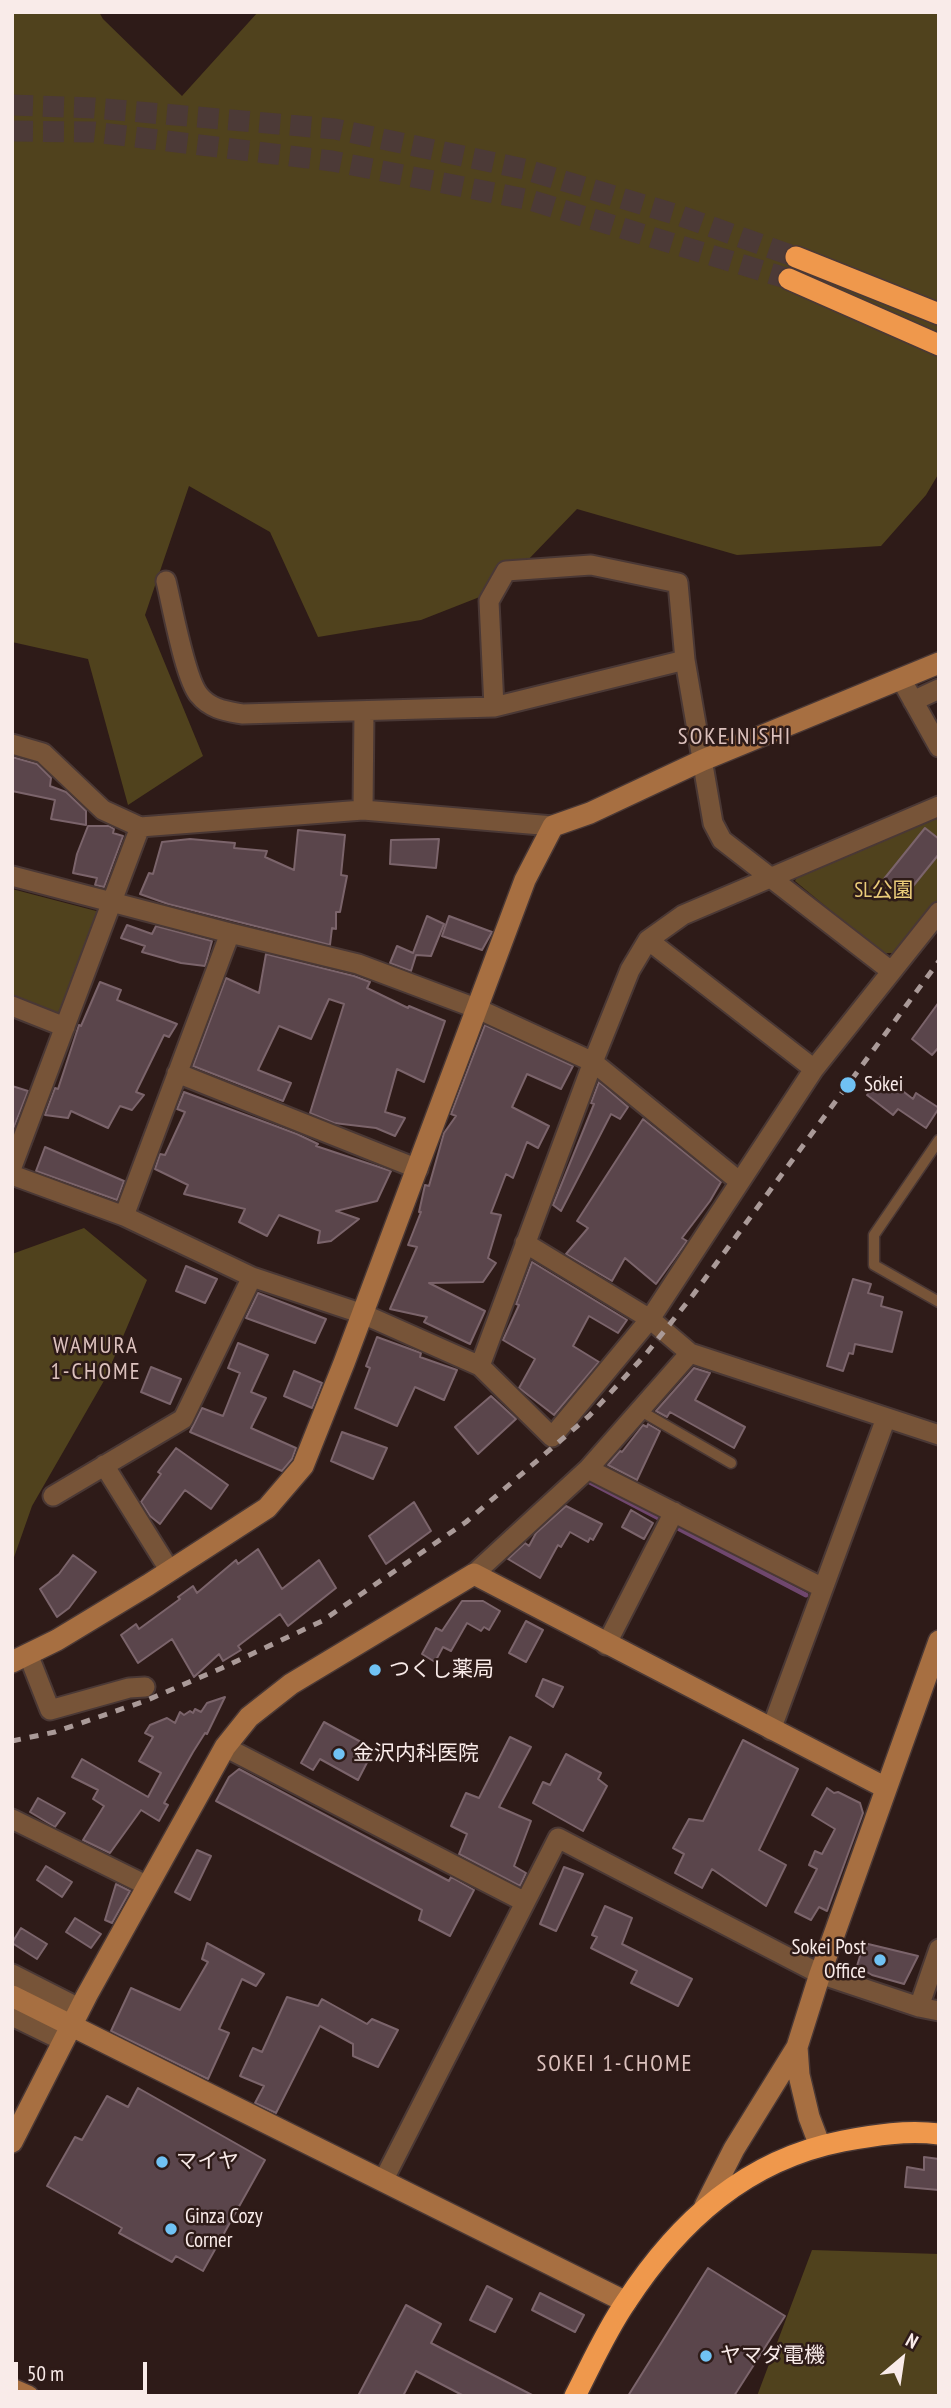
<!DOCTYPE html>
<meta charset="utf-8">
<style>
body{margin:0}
#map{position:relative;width:951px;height:2408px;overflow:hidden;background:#2e1b18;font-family:"PT Sans Narrow",sans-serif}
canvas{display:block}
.frame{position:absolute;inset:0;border:14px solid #f9ebe9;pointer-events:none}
.north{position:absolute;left:867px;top:2324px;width:70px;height:70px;-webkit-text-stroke:5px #2e1b18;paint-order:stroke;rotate:29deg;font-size:19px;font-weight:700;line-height:28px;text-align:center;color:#f9ebe9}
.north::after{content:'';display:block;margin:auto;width:24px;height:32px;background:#f9ebe9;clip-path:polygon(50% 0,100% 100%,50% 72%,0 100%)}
.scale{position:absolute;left:14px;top:2362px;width:133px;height:32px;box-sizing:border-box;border:4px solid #f9ebe9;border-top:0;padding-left:9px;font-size:21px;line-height:24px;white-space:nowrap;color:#f9ebe9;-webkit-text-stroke:5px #2e1b18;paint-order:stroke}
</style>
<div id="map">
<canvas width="951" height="2408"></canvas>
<div class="frame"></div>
<div class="north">N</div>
<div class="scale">50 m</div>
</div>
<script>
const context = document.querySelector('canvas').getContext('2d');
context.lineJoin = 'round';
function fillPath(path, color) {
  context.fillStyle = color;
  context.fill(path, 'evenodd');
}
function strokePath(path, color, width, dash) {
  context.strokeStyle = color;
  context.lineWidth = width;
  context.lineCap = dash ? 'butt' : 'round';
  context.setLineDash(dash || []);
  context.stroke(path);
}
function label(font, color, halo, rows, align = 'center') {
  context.font = font + ' "PT Sans Narrow","Noto Sans JP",sans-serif';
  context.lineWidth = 5;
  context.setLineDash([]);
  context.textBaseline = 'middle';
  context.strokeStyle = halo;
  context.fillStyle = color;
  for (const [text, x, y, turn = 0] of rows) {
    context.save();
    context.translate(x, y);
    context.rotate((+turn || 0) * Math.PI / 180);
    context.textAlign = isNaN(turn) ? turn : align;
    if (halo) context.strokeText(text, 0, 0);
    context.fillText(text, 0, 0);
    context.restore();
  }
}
fillPath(new Path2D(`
 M12 12H99L103 19 182 96 258 12H939V473L926 495 881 546 737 555 577 509 500 589 421 620 318 637 270 532 189 486 145 615 203 756 128 805 88 659 12 642Z
 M939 818V899L896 953H882L795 881 799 874Z
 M12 889 100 912 61 1014 12 995Z
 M84 1228 147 1280 105 1379 32 1506 12 1563V1254Z
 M812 2250 939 2254V2396H757Z`), '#50421d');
strokePath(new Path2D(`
 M584 1479 806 1595`), '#6f476e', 5);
const building = new Path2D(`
 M12 757 37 764 51 778 50 786 66 792 86 811V825L51 819 55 800 12 791Z
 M88 826H109L114 829 113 833 123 836 104 887 95 885 97 878 73 873 77 854Z
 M925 828 939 839V854L905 896 884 879Z
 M298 830 345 835 341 875 347 876 340 912H336V929L332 928 330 945 168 904 140 894 149 873 153 874 162 842 190 839 235 843 234 848 267 851 265 857 294 870Z
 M439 839 436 868 390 864 391 840Z
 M427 916 444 924 431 956 416 955 411 971 390 963 397 946 413 953Z
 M449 916 492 932 482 950 442 936Z
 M127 925 152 934 156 926 212 941 205 966 181 963 142 952 145 946 121 938Z
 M266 954 354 976 370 982 367 988 408 1008 409 1006 445 1021 424 1082 397 1069 385 1112 405 1118 395 1136 376 1128 334 1123 310 1113 344 1004 329 999 311 1039 279 1026 258 1070 291 1083 283 1101 193 1066 226 978 259 993Z
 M100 982 121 990 117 1000 177 1024 169 1037 164 1035 136 1092 144 1095 132 1110 120 1106 108 1128 71 1111 68 1118 45 1115 55 1088 58 1089 79 1025 81 1026Z
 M939 1002V1047L932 1055 912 1039Z
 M485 1025 573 1066 561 1089 527 1074 512 1107 549 1126 538 1148 527 1142 513 1178 506 1174 491 1213 501 1215 488 1258 496 1263 483 1282 429 1283 485 1311 470 1344 424 1322 427 1317 390 1309 417 1247 408 1245 421 1212H419L425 1185 429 1186 444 1133 456 1116 451 1114Z
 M882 1075 913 1099 916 1093 939 1108 926 1128 898 1109 893 1115 867 1095Z
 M599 1082 628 1107 620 1119 611 1114 561 1211 553 1205 594 1104 591 1103Z
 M12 1086 28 1091 12 1132Z
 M184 1092 297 1134 318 1144 316 1146 391 1171 377 1201 336 1211 359 1219 331 1241 318 1243 320 1231 279 1215 267 1236 239 1222 245 1209 184 1194 188 1185 155 1169 160 1154 165 1155 185 1112 177 1109Z
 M643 1119 721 1182 710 1201 682 1238 687 1241 656 1284 625 1258 612 1281 566 1254 588 1228 577 1221Z
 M45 1147 124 1181 117 1200 36 1171Z
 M532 1262 627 1320 618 1333 589 1316 573 1346 599 1362 554 1415 519 1388 535 1359 503 1340 519 1305 516 1304Z
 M186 1266 217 1279 205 1303 176 1291Z
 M853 1279 871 1284 868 1293 883 1297 881 1306 902 1312 892 1352 855 1344 853 1354 849 1353 843 1371 827 1366Z
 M258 1293 326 1319 315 1343 246 1318Z
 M377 1337 421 1353 420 1357 457 1370 444 1400 415 1387 397 1426 355 1408 370 1368 366 1366Z
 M238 1343 268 1355 251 1392 266 1398 251 1428 296 1448 292 1459 282 1471 190 1432 202 1408 223 1416 240 1373 228 1368Z
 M151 1367 181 1379 170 1404 141 1392Z
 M694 1368 710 1373 695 1400 745 1427 734 1448 670 1412 667 1417 656 1411Z
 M294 1371 322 1383 312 1408 284 1396Z
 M491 1396 516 1419 478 1454 455 1427Z
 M648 1424 660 1431 637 1480 608 1465 620 1451 622 1452 643 1425 647 1427Z
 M342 1432 387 1448 373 1479 331 1461Z
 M176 1448 228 1485 211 1509 185 1490 160 1524 150 1516 141 1502 161 1474 158 1472Z
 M414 1502 431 1531 386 1564 369 1536Z
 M566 1506 602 1524 593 1540 590 1538 588 1542 570 1532 561 1547 558 1545 540 1578 508 1559 525 1543 529 1546 536 1533Z
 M631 1510 653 1523 644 1539 622 1527Z
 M258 1549 282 1589 319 1560 336 1588 288 1626 280 1614 238 1646 241 1650 223 1661 219 1654 194 1677 172 1639 138 1663 121 1635 136 1624 139 1629 180 1599 178 1597 193 1586 197 1593 236 1560 238 1564Z
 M73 1555 96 1572 69 1608 57 1617 40 1589 59 1574Z
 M462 1601H483L500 1611 489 1630 484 1627 481 1631 467 1623 451 1651 443 1647 435 1662 422 1654 436 1628 442 1631Z
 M526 1621 543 1630 526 1662 509 1653Z
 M543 1679 563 1687 553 1707 536 1696Z
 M225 1697 207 1734 205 1733 193 1752 164 1803 168 1805 159 1821 141 1810 110 1853 83 1840 104 1806 93 1799 98 1790 72 1777 82 1759 148 1797 161 1773 139 1761 153 1737 145 1733 150 1725 167 1718 175 1723 180 1712 184 1715 190 1711 193 1713 195 1709 201 1712 207 1703Z
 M324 1722 374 1749 358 1780 320 1759 313 1770 301 1763Z
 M510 1737 531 1747 499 1807 531 1821 514 1866 526 1873 520 1886 459 1854 467 1834 451 1826 466 1793 479 1798Z
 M743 1740 798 1769 759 1850 786 1865 766 1906 712 1869 702 1888 675 1873 684 1854 673 1848 689 1819 703 1821Z
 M566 1754 601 1773 598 1779 607 1786 583 1831 533 1803 543 1782 550 1785Z
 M239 1769 449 1881 451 1877 474 1890 450 1936 419 1920 422 1910 216 1801 229 1777Z
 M827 1788 834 1793 838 1792 860 1803 863 1813 827 1911 819 1907 811 1920 795 1912 817 1869 809 1865 815 1851 822 1854 835 1829 812 1815Z
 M38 1798 65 1813 55 1827 30 1812Z
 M197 1850 211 1856 190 1900 175 1892Z
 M46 1866 72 1882 62 1897 37 1880Z
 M564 1867 583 1874 556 1931 540 1924Z
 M116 1884 130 1891 112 1923 105 1920Z
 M605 1906 632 1918 622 1944 692 1979 678 2006 631 1983 637 1971 591 1948 597 1937 592 1935Z
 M75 1918 101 1934 91 1948 66 1932Z
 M21 1928 47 1944 37 1959 12 1943Z
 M207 1943 264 1974 256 1986 242 1979 219 2029 229 2033 208 2079 111 2031 131 1988 180 2010 208 1962 202 1959Z
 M864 1943 918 1956 904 1984 872 1975 857 1966Z
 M287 1997 318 2006 322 1999 367 2024 372 2019 398 2030 378 2067 353 2056V2044L320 2026 276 2113 255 2103 264 2086 240 2076 253 2048 262 2052Z
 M138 2088 265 2160 203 2271 176 2256 172 2262 119 2233 122 2228 47 2186 75 2137 82 2140 107 2096 128 2107Z
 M924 2157 939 2159V2190L905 2187 907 2167 924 2170Z
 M708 2268 785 2316 734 2396H628Z
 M487 2286 512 2299 495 2332 470 2320Z
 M540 2293 584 2315 575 2332 532 2310Z
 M406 2305 441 2324 431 2343 534 2396H464L416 2371 403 2396H358Z`);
fillPath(building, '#5a454b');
strokePath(building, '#7b646b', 2);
strokePath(new Path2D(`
 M12 105 94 108 335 129 524 169 681 216 796 257
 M12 131 94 132 332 161 530 200 789 279`), '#4c3a37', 21, [21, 10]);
const lane = new Path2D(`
 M939 1140 874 1235V1265L939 1302
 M639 1410 731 1463`);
const street = new Path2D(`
 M166 581C172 605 185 679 199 695 210 709 226 711 242 714L494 707 685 660
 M901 679 939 747
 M913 701 939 689
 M494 707 489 601 506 571 591 565 678 583 685 660 713 823 722 840 891 971
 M12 744 43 753 103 810 140 827 363 810 553 826
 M363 810 364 711
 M12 876 230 933 358 964 478 1009 593 1062 740 1182
 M648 940 814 1069
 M12 1006 65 1027
 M177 1073 418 1169
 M12 1167 140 827
 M12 1175 124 1216 252 1277 363 1314 480 1366 552 1437 650 1319 814 1069 939 912
 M124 1216 230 933
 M525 1243 650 1319 690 1353 939 1435
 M480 1366 593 1062 630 970 648 940 683 915 939 806
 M104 1465 170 1571
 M588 1469 823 1588
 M53 1496 183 1419 252 1277
 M474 1574 588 1469 690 1353
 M606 1645 674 1512
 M28 1654 50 1710 129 1688 145 1687
 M771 1730 886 1418
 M225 1747 525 1902
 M12 1819 148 1886
 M12 1974 71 2004
 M919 2007 939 1949
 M12 2016 53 2036
 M383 2181 558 1838 820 1974 919 2007 939 2011`);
const secondary = new Path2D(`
 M12 1662 57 1640 148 1585 267 1508 303 1466 344 1363 525 880 553 826 590 813 703 760 939 663
 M12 1996 626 2302
 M12 2142 87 1995 225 1747 249 1717 291 1684 474 1574 886 1788
 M820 2146 809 2117 799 2075 797 2047 820 1974 939 1641
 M705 2206 734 2149 797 2047
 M12 2389 28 2396`);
const highway = new Path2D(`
 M796 257 939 314
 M789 279 939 345
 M575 2396C591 2365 606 2331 626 2302 679 2221 746 2160 843 2141 875 2135 907 2130 939 2134`);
strokePath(lane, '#4a3835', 13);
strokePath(street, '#4a3835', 23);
strokePath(secondary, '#4a3835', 24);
strokePath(highway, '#4a3835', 24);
strokePath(lane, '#775438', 10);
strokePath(street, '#775438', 19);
strokePath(secondary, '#a76f41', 21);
strokePath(highway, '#ef984c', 21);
strokePath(new Path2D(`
 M12 1741 55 1732 145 1701 222 1668 322 1621 466 1522 589 1416 646 1354 693 1295 939 961`), '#aa9a98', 5, [9, 9]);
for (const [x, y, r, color] of [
 [848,1085,9,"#70c2f4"],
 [375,1670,7,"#70c2f4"],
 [339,1754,7,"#70c2f4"],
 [880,1960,7,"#70c2f4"],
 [162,2162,7,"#70c2f4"],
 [171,2229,7,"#70c2f4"],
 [706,2356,7,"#70c2f4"]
]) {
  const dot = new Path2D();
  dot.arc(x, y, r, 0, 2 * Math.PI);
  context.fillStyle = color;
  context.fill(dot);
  strokePath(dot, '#2e1b18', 2.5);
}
label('21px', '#ebcc79', '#2e1b18', [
 ["SL公園",884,891]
]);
label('21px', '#f9ebe9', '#2e1b18', [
 ["Sokei",864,1085],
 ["つくし薬局",389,1670],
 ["金沢内科医院",353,1754],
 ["Sokei Post",866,1948,"right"],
 ["Office",866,1972,"right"],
 ["マイヤ",176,2162],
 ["Ginza Cozy",185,2217],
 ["Corner",185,2241],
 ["ヤマダ電機",720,2356]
], 'left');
context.letterSpacing = '2px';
label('23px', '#dcc1bd', '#2e1b18', [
 ["SOKEINISHI",735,737],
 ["WAMURA",96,1346],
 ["1-CHOME",96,1372],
 ["SOKEI 1-CHOME",615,2064]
]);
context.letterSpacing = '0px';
</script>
